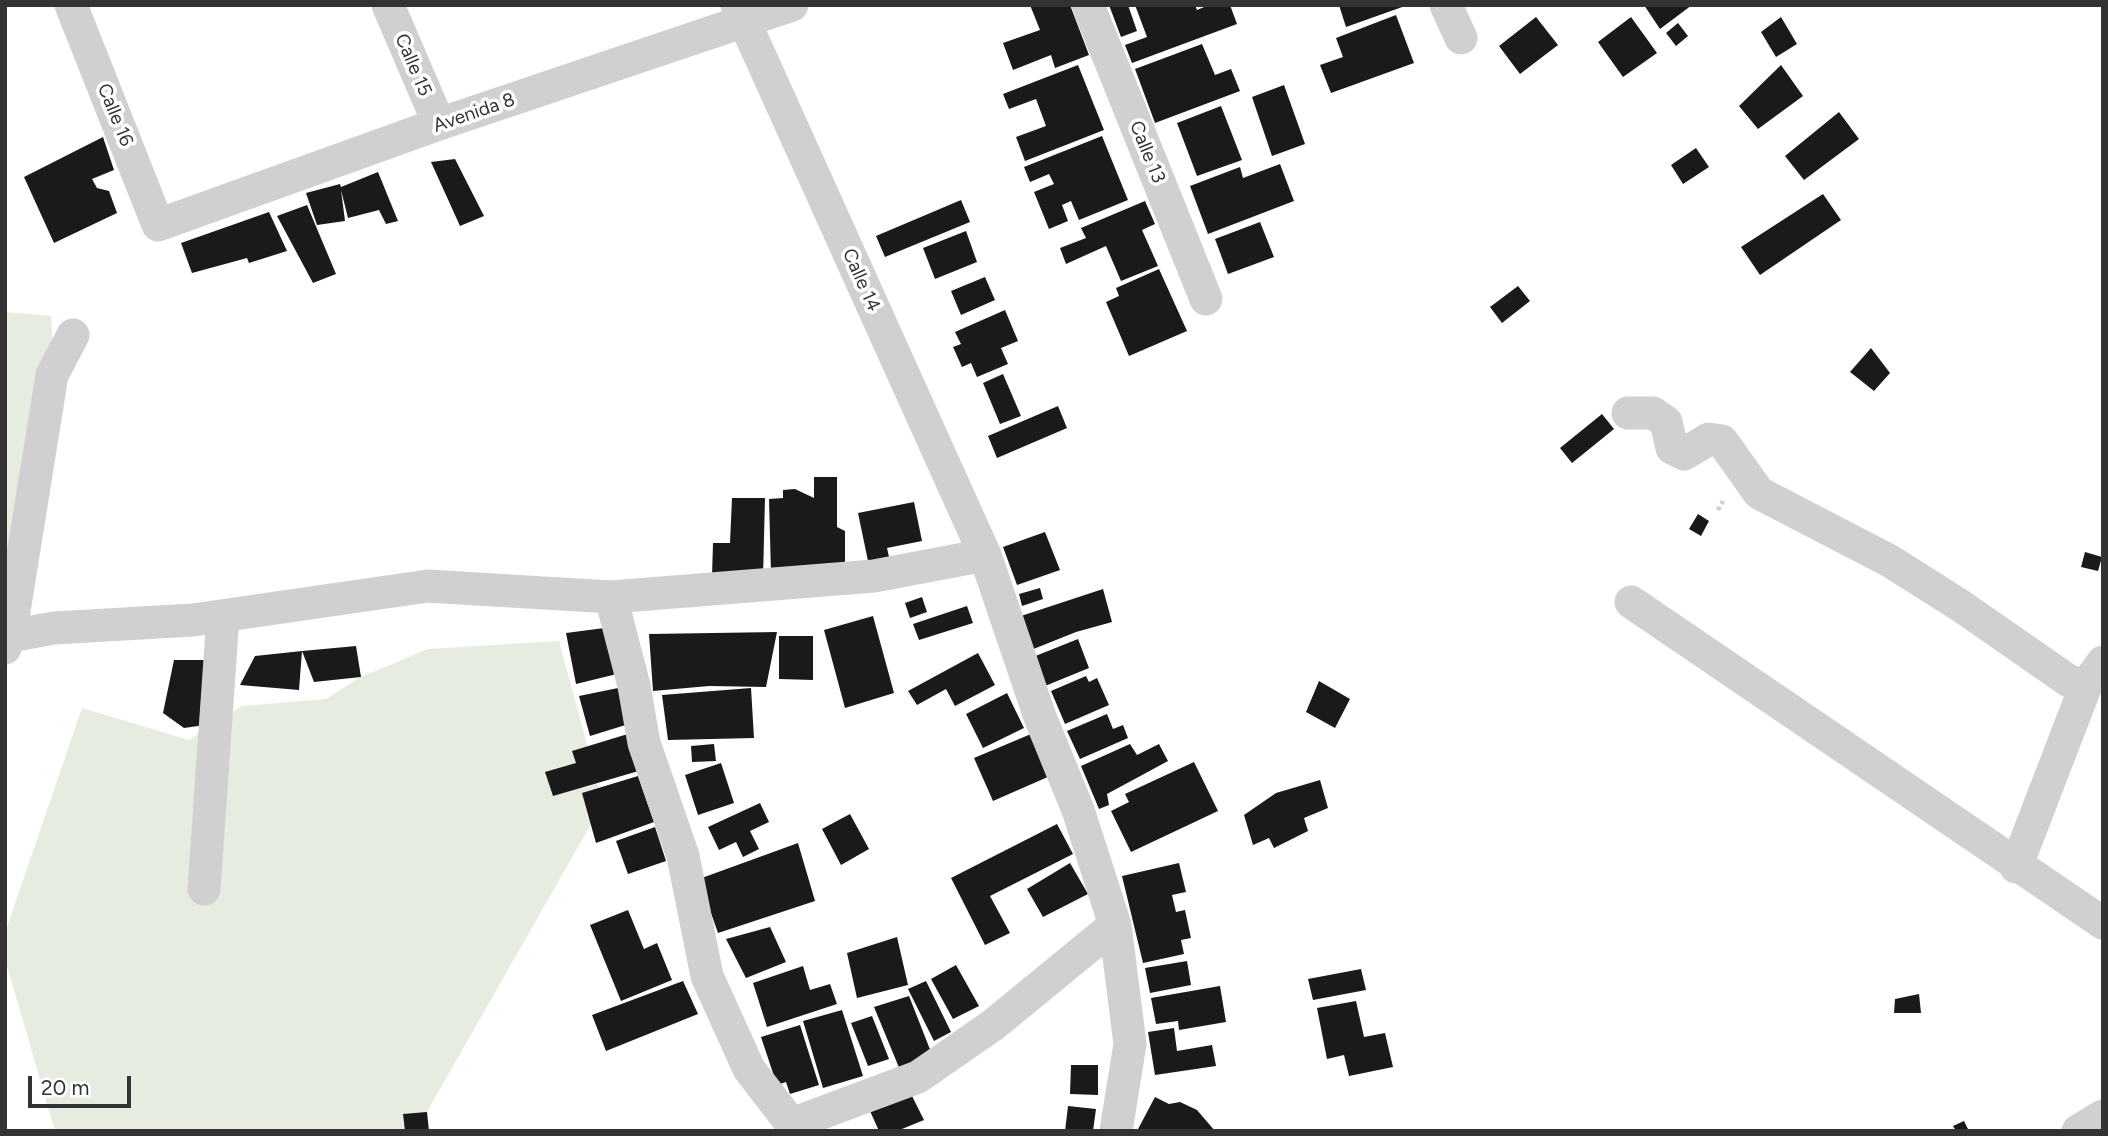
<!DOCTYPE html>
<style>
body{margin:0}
#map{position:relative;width:2108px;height:1136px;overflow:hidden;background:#fff;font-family:Figtree,sans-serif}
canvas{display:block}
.frame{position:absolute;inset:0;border:7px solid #333;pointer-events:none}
.scale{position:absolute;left:28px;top:1076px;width:103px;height:32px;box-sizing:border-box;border:4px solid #333;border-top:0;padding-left:9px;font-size:21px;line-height:24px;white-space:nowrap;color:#333;-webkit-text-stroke:5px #fff;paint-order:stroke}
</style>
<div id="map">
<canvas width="2108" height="1136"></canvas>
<div class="frame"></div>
<div class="scale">20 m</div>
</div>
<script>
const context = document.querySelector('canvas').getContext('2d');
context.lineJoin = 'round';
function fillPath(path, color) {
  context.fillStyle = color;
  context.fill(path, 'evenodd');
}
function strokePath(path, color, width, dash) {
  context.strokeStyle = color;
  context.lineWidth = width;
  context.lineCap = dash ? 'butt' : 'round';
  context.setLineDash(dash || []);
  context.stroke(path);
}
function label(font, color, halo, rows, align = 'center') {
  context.font = font + ' Figtree,sans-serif';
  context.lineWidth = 7;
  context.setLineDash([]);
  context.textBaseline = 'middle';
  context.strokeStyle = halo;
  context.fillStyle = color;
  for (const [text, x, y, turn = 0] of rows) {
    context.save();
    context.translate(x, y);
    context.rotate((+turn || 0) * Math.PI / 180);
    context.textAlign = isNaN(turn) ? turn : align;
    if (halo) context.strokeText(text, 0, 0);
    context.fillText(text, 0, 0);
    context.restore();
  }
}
fillPath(new Path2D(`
 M5 312 51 316 53 354 5 564Z
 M559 641 603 803 416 1131H55L5 959V933L82 708 189 740 242 706 326 699 361 677 428 649Z`), '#e6ecdf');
fillPath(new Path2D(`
 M1030 5H1070L1089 55 1055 68 1051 55 1013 70 1003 43 1040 30Z
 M1109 5H1128L1137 31 1121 37Z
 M1135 5H1195L1197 10 1209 5H1230L1237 24 1132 63 1125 45 1147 37Z
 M1339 5H1405V6L1346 27Z
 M1644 5H1692L1660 29Z
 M1396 15 1414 63 1331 93 1320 65 1343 57 1336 38Z
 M1536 17 1558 45 1520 74 1499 46Z
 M1631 17 1657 53 1623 77 1598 42Z
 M1781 17 1797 44 1776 57 1761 32Z
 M1678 23 1688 36 1676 46 1666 33Z
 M1202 44 1215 75 1231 69 1240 91 1155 123 1135 69Z
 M1078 65 1104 130 1025 161 1016 137 1046 126 1036 99 1009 109 1003 94Z
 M1781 65 1803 96 1758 129 1739 106Z
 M1284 85 1305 144 1272 156 1252 97Z
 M1221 106 1242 160 1197 176 1177 123Z
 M1839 112 1859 139 1804 180 1785 156Z
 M1102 136 1128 200 1079 220 1071 201 1062 205 1068 221 1049 229 1034 192 1054 184 1049 174 1030 182 1024 167Z
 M103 137 114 170 92 179 97 188 109 191 117 213 54 243 24 177Z
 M1696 148 1709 167 1683 184 1671 165Z
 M455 159 484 216 460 226 431 162Z
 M1280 164 1294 201 1208 234 1190 186 1240 167 1243 178Z
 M378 172 398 221 386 224 379 210 348 218 341 190 345 221 317 225 306 193 340 184 341 187Z
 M1823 194 1841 220 1760 275 1741 247Z
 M961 200 970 222 885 257 876 236Z
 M1145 201 1155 224 1142 230 1158 266 1121 281 1106 246 1066 264 1060 248 1086 238 1081 228Z
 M307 205 336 274 313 283 277 216Z
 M269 212 287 251 249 263 247 258 192 273 181 243Z
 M1260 222 1274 257 1228 274 1215 239Z
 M966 231 977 262 935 279 923 248Z
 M1159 269 1187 331 1129 356 1106 302 1119 296 1116 288Z
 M985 277 995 300 961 315 951 291Z
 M1518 286 1530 301 1502 323 1490 307Z
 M1005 310 1018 341 1001 348 1008 364 977 377 971 363 962 367 953 347 961 344 955 332Z
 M1871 348 1890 373 1874 391 1850 372Z
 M1003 374 1021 416 1000 424 983 383Z
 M1058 406 1067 428 997 458 988 436Z
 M1602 414 1614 429 1572 463 1560 448Z
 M814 477H837V527L845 531V573L771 574 769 499 783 498V490L795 489 814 498Z
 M732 498H765L763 578 712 576 713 543H730Z
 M914 502 922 541 887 548 889 557 868 561 858 513Z
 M1698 514 1709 521 1701 536 1689 529Z
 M1045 532 1060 570 1017 585 1003 547Z
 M2085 552 2102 557 2098 571 2081 567Z
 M1040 588 1043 599 1022 606 1019 594Z
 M1103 589 1112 622 1076 632 1031 650 1021 616Z
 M922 597 927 612 910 618 905 603Z
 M967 606 973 623 919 640 913 624Z
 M873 616 894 693 845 708 824 630Z
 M612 627 621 673 576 684 566 633Z
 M777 632 766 687 709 686 653 691 649 634Z
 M779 636H813V680L779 679Z
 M1078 639 1089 668 1045 686 1033 657Z
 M356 646 361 677 314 682 302 651Z
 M302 651 299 690 240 685 255 656Z
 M978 653 995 685 955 706 946 689 917 705 908 691Z
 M174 660H214L205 725 184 728 163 713Z
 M1086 676 1089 682 1097 678 1109 705 1065 724 1051 691Z
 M1319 681 1350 699 1335 728 1306 712Z
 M623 687 632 723 590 736 579 696Z
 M751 688 754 738 668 740 662 695Z
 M1007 693 1024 728 983 748 966 714Z
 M1107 714 1113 729 1123 725 1128 738 1080 759 1067 731Z
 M631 733 642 770 553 796 545 772 576 763 572 751Z
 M1031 734 1050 776 993 801 974 758Z
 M714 744 716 761 692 762 691 746Z
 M1130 744 1137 755 1159 744 1168 761 1107 794 1109 805 1099 809 1081 766Z
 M1194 762 1218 811 1131 852 1111 811 1129 802 1125 794Z
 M721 763 734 803 698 815 685 775Z
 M638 776 654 822 596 843 582 793Z
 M1320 780 1328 808 1304 818 1308 831 1274 848 1269 838 1253 845 1244 815 1276 793Z
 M760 803 769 822 750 831 759 849 743 857 736 842 719 850 708 827Z
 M850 814 869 849 841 865 822 829Z
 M1057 824 1073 854 990 896 1010 933 985 945 951 878Z
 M655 827 666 861 628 874 616 841Z
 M798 843 815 901 718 933 699 879Z
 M1070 863 1088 894 1043 917 1027 889Z
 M1179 863 1186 892 1172 895 1176 912 1185 910 1191 938 1181 940 1184 954 1143 963 1122 876Z
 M628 910 644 949 657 943 672 980 621 1001 590 925Z
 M770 927 786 962 746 978 726 939Z
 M897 937 908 985 857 998 847 953Z
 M1187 961 1191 985 1150 993 1145 968Z
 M956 965 979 1006 953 1019 931 979Z
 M803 966 810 990 830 984 837 1004 767 1027 753 983Z
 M1361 969 1366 990 1313 1000 1308 979Z
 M683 981 698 1014 606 1051 592 1015Z
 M926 981 951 1032 934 1041 908 989Z
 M1220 986 1226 1022 1179 1030 1178 1021 1156 1024 1151 998Z
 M1919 994 1921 1013H1894L1895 999Z
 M909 996 931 1052 900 1070 874 1007Z
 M1356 1001 1364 1037 1385 1033 1393 1067 1349 1076 1344 1055 1327 1059 1317 1008Z
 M842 1010 863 1076 823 1088 803 1021Z
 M872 1016 889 1059 868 1066 851 1023Z
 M800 1025 819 1085 790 1094 786 1082 777 1085 761 1037Z
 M1174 1028 1177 1051 1212 1045 1216 1066 1155 1075 1148 1032Z
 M1071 1065H1098V1095L1070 1094Z
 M910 1092 924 1120 897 1131H879L870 1111Z
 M1155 1097 1169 1104 1180 1102 1197 1110 1215 1131H1137Z
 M1068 1106 1096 1109 1093 1131H1065Z
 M427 1112 429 1131H405L403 1114Z
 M1964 1121 1969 1131H1956L1953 1126Z`), '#1a1a1a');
strokePath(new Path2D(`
 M1718 510 1723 501`), '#cdcdcd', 4.5, [3.5, 3.5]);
strokePath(new Path2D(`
 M71 5 158 225 439 124 792 5
 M388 5 439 124
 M737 5 985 555 1040 717 1078 810 1115 925 1130 1044 1116 1131
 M1088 5 1206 299
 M1446 5 1461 38
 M1628 413H1653L1666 422 1672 448 1684 454 1709 439 1722 441 1759 493 1890 561 1961 606 2069 681 2086 685 2103 662
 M611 597 634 686 644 743 683 856 707 976 749 1069 797 1131
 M1631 602 2103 923
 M10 636 54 628 193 620 428 586 611 597 874 576 985 555
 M5 648 10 636 52 375 73 335
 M2016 867 2086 685
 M204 889 223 616
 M792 1124 918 1077 993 1025 1115 925
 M2078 1131 2103 1116`), '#d0d0d0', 33);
label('19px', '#333', '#fff', [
 ["Calle 15",413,65,67],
 ["Avenida 8",474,113,-19],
 ["Calle 16",115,115,68],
 ["Calle 13",1147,152,68],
 ["Calle 14",861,280,66]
]);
</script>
